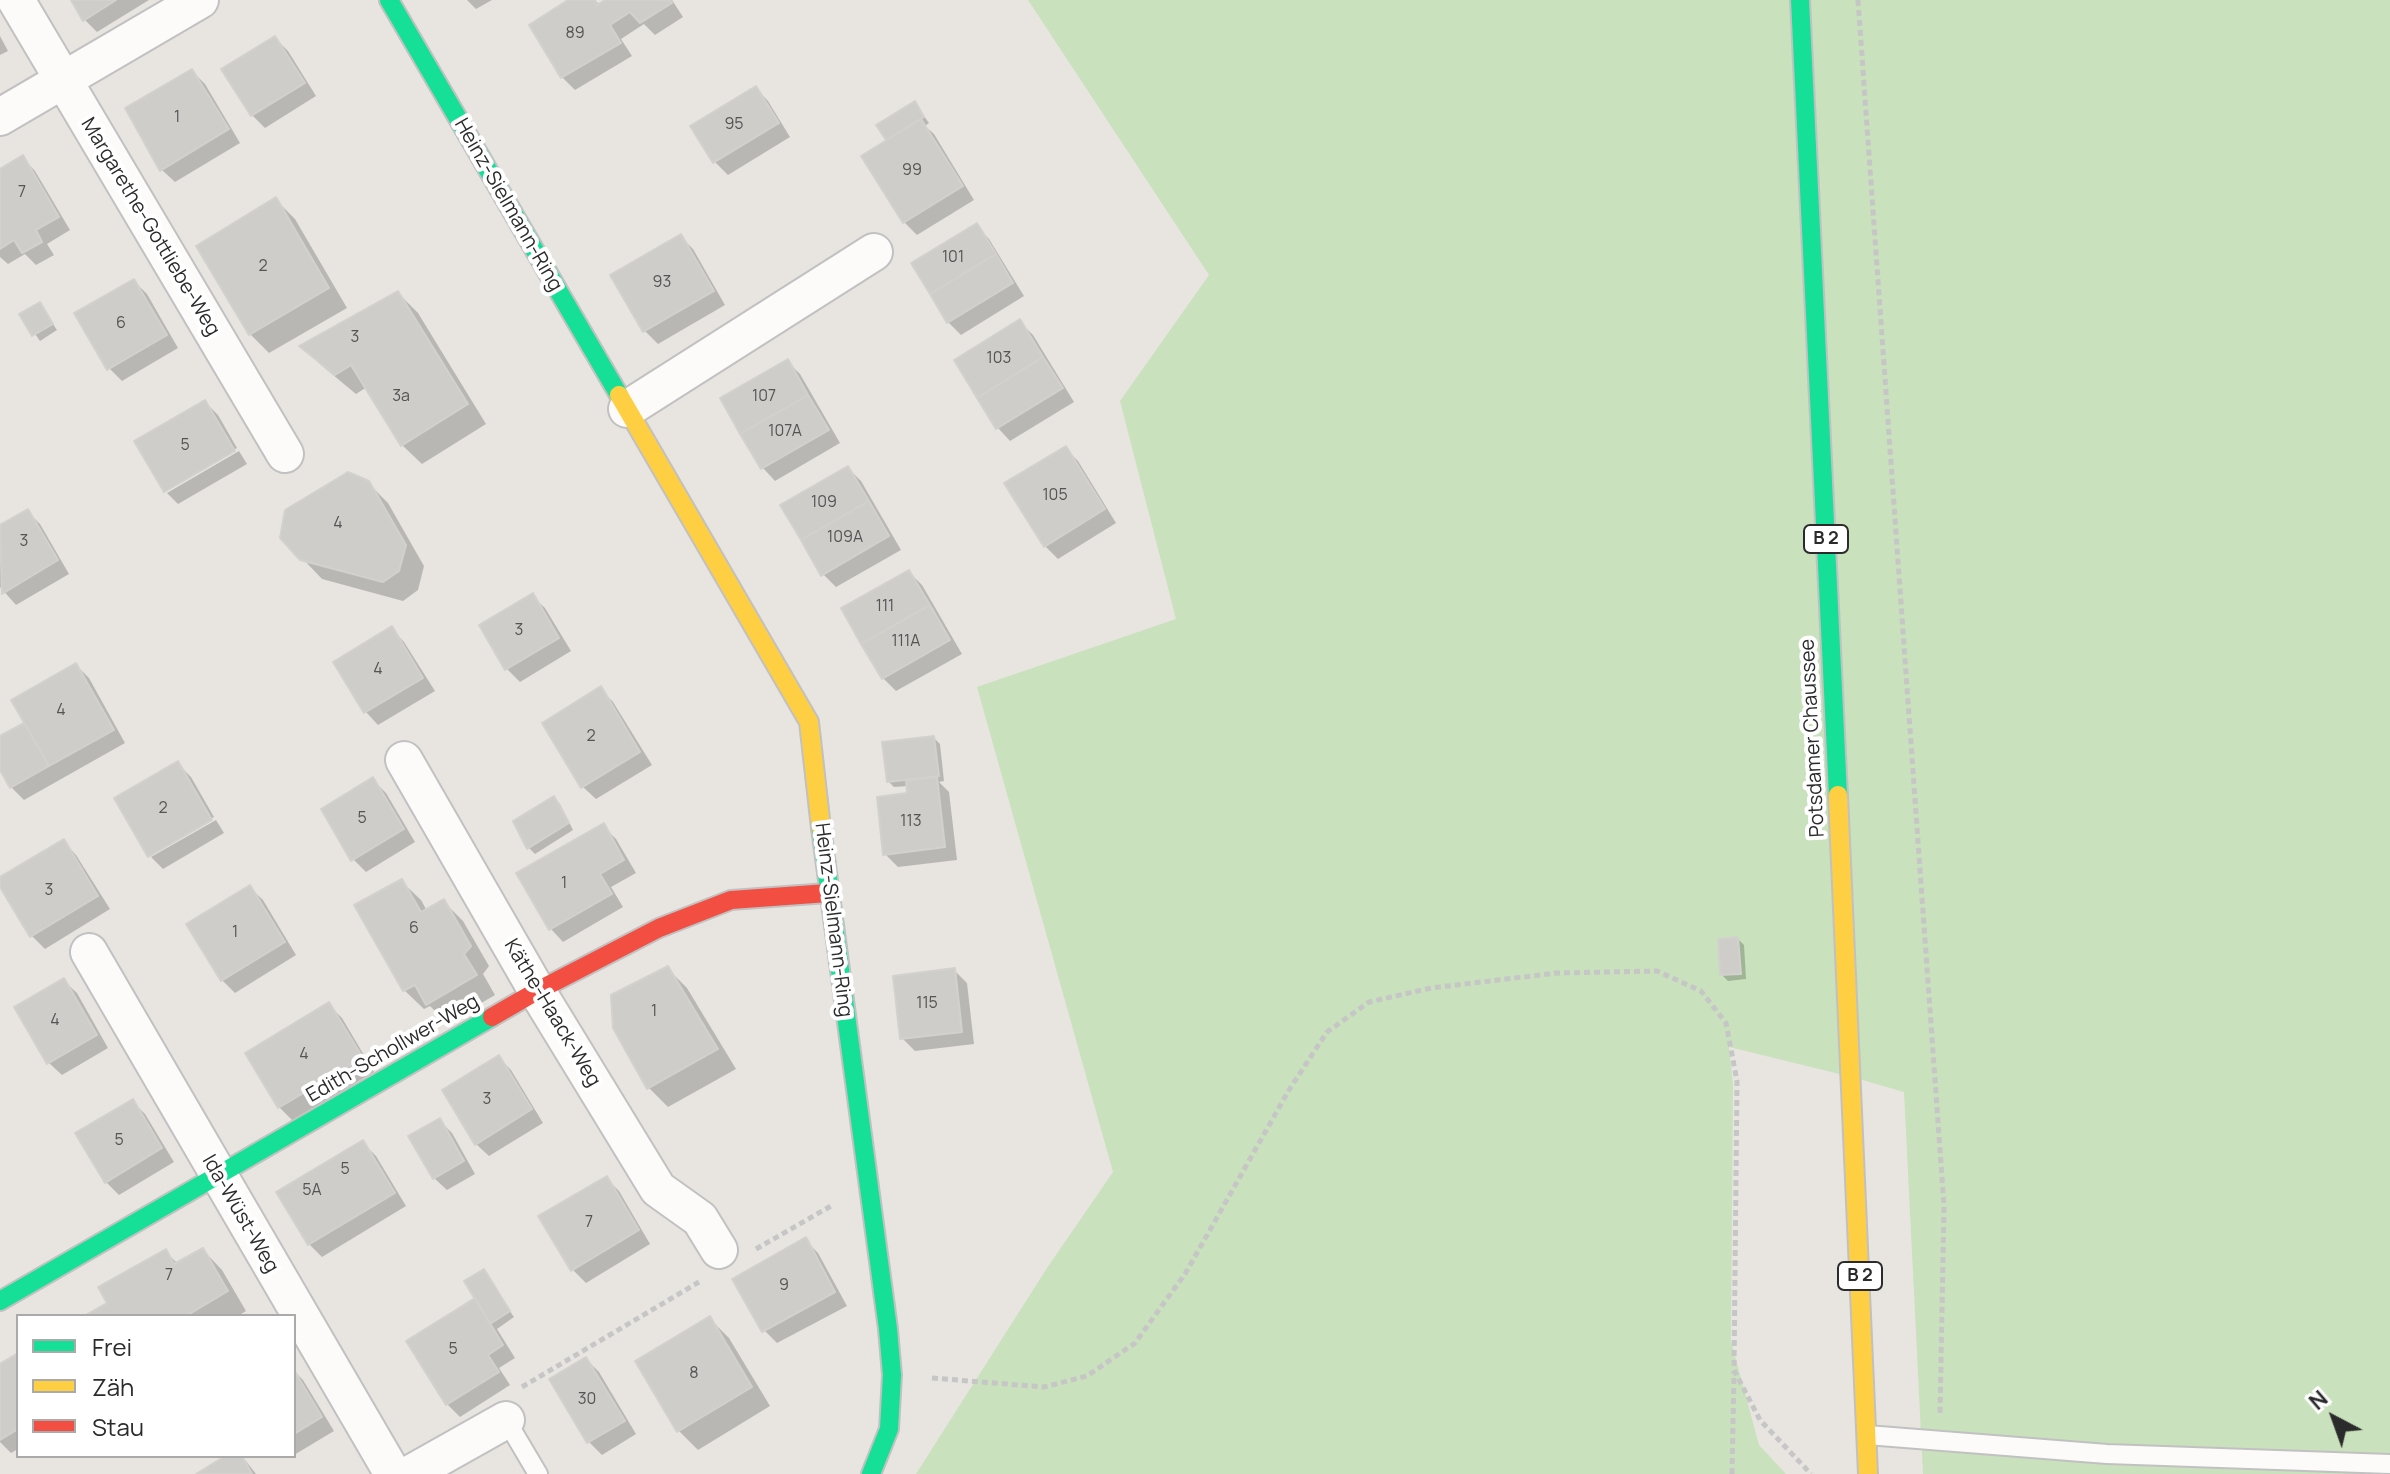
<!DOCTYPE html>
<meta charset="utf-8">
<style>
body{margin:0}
#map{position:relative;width:2390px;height:1474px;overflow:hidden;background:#e8e5e1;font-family:Manrope,sans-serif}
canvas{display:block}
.legend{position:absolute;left:16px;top:1314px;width:280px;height:144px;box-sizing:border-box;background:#fff;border:2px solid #aaa;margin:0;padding:10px 14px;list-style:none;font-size:24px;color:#2b2b2b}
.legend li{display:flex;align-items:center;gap:16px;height:40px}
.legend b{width:40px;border:2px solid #aaa}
.north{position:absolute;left:2294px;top:1378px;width:80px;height:80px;-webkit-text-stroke:6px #fff;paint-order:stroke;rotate:319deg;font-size:22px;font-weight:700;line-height:32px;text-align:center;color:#2b2b2b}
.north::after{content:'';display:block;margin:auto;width:28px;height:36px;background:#2b2b2b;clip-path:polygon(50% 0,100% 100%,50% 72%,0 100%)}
</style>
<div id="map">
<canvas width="2390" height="1474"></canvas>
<ul class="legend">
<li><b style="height:10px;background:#16e098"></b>Frei</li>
<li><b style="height:10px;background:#ffcf43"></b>Zäh</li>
<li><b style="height:10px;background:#f24e42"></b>Stau</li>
</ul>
<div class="north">N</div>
</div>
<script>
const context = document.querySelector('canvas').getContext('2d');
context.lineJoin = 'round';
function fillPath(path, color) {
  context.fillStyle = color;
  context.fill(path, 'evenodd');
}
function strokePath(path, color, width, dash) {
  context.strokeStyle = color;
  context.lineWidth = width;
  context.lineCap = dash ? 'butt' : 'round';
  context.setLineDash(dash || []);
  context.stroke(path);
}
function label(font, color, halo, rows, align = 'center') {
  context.font = font + ' Manrope,sans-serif';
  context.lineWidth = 8;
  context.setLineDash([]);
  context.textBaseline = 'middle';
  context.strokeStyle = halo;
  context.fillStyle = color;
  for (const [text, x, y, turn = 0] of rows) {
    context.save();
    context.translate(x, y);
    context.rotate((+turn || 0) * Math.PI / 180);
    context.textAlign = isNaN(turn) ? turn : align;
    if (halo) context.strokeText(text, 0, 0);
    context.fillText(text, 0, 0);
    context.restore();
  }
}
fillPath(new Path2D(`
 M1028 0H2390V1474H1923L1904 1092 1852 1077 1729 1047 1733 1084 1731 1341 1759 1445 1786 1474H916L1047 1268 1113 1172 977 687 1176 619 1120 401 1209 275Z`), '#c9e1bc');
fillPath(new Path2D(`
 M73 0H149L97 32 85 20Z
 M467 0H492L476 9Z
 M572 0H595L600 5 608 0H672L683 17 655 35 644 24 621 39 632 56 575 90 562 77 531 26Z
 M0 36 8 51 0 55Z
 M275 38 288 51 316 96 265 128 252 115Z
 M192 71 205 84 240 143 175 182 162 170Z
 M756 88 768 101 790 137 728 175 715 162 693 126Z
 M915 104 929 123 925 126 934 134 974 200 917 235 904 222 887 139Z
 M23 158 35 171 70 230 47 244 54 255 36 265 25 254 8 264 0 257V171Z
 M276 200 295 219 347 308 269 353 250 334Z
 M977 226 989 239 1024 296 961 335 948 322Z
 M680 236 693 249 725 305 658 344 645 331 612 275Z
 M134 281 147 294 178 348 122 381 109 368Z
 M398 293 418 313 486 424 422 464 402 445 367 387 356 394 321 365 302 346Z
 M40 305 57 330 40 341 22 315Z
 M1020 322 1033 335 1074 402 1010 441 998 428Z
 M788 362 800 374 840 443 775 481 763 468Z
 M205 402 218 415 237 448 166 489V492L137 442Z
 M1065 448 1078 461 1116 523 1058 559 1045 546Z
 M239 451 247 464 178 504 167 493Z
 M848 468 861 481 901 550 836 587 823 574Z
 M368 483 388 503 424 566 418 590 403 601 322 579 302 558Z
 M27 511 40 524 69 574 16 605 0 587V527Z
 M909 572 922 585 962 654 896 691 883 678Z
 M532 596 545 608 571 651 520 682 507 669Z
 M392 629 404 642 435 691 378 725 366 712Z
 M76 665 89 678 125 743 24 800 11 787 0 766V739L27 724Z
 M601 689 613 702 652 765 596 799 583 787Z
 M934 738 940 744 944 781 939 782 949 792 957 860 898 867 885 854 909 795 908 786 894 787 888 781Z
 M178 764 191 777 214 817 150 853V857L117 799Z
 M373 780 386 793 415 842 366 872 353 859Z
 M554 798 560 804 573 830 535 854 529 848 515 821Z
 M216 820 224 833 163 869 151 857Z
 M603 826 616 839 636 873 611 887 623 907 563 942 551 929Z
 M64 842 76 855 110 909 45 949 32 936 0 879Z
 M401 881 421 900 427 911 444 902 463 921 489 966 483 974 495 995 447 1023 430 1006 424 1009 404 990Z
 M250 888 263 900 296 955 235 993 222 980Z
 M1738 939 1744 945 1746 979 1728 981 1722 975Z
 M667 968 687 988 736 1069 668 1107 649 1088Z
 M954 970 967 983 974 1044 915 1051 902 1038Z
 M64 981 77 993 108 1048 62 1075 49 1063Z
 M329 1005 342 1018 374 1072 292 1120 279 1107Z
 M499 1058 511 1070 543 1123 489 1156 476 1144Z
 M132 1101 145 1114 174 1162 119 1195 106 1182Z
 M439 1120 452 1133 475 1174 447 1190 434 1178Z
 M363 1143 376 1156 406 1206 322 1257 309 1244Z
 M606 1178 619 1191 650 1244 586 1283 573 1270Z
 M805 1240 818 1253 847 1306 777 1343 764 1330Z
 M203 1250 222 1270 246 1311 238 1316H88L110 1303 165 1251 178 1264Z
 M483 1272 514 1317 497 1329 515 1358 499 1368 510 1385 460 1417 447 1404Z
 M710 1319 729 1338 770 1406 698 1450 679 1431 638 1362Z
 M18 1355V1449L11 1453 0 1442V1366Z
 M586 1359 599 1372 636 1434 602 1455 589 1442 552 1380Z
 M294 1371 303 1380 334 1431 294 1455Z
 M229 1456H242L256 1474H199Z`), '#0003');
const building = new Path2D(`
 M71 0H116L83 21Z
 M568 0H594L597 5 605 0H670L672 3 640 23 630 12 610 25 621 43 561 78 529 25Z
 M275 36 305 83 251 116 221 69Z
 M192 69 229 129 160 171 125 108Z
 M756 86 779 123 713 163 690 126Z
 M915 101 924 117 886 140 876 125Z
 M921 119 963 186 903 223 861 156Z
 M23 155 59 217 36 230 42 242 22 253 14 240 0 249V169Z
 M276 197 329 288 249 335 196 246Z
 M977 223 996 254 930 294 911 263Z
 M681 234 714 291 643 332 610 275Z
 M996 254 1013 283 947 323 930 294Z
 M134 279 167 335 107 370 74 313Z
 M398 291 468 404 401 446 351 365 335 375 299 346Z
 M40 302 53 324 32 336 19 314Z
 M1020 319 1043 357 977 398 954 360Z
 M1043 357 1063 388 996 429 977 398Z
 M788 359 808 395 740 434 720 398Z
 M808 395 829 430 761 469 740 434Z
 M205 400 235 451 164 492 134 441Z
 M1066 446 1105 509 1044 547 1004 483Z
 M848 466 869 501 801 540 780 505Z
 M348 472 369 481 406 545 399 571 383 582 300 560 280 538 285 510Z
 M869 501 889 536 821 576 801 540Z
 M28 509 58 560 2 594 0 525Z
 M909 570 930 605 861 644 841 608Z
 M533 593 559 638 505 670 479 625Z
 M930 605 950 640 882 679 861 644Z
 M392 626 423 678 364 713 333 662Z
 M76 663 114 730 49 766 11 700Z
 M601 686 640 752 581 788 542 723Z
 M24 723 49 766 10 788 0 770V736Z
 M934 736 939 776 887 782 882 742Z
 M178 761 212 820 148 857 114 798Z
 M373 777 404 829 351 861 321 809Z
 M937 777 945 847 883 855 877 797 907 793 906 780Z
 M554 796 569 823 527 849 513 821Z
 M604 823 624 860 600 874 612 894 549 930 516 873Z
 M64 839 98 896 30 937 0 887V877Z
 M402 879 421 912 444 899 471 946 464 954 477 975 426 1005 415 985 403 991 354 905Z
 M250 885 285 942 221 981 186 924Z
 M1738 937 1741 974 1720 975 1718 939Z
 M668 966 718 1049 647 1089 613 1028 611 995Z
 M955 968 962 1032 900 1039 893 976Z
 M64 978 97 1035 47 1064 14 1007Z
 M329 1002 363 1058 278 1108 245 1053Z
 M499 1055 532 1109 475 1145 442 1090Z
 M133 1099 162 1148 105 1183 75 1133Z
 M440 1118 464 1161 433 1179 408 1136Z
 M363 1140 395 1193 308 1245 276 1192Z
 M607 1176 639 1230 571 1271 538 1216Z
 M806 1237 835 1292 762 1332 732 1279Z
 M203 1248 228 1291 186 1316H84L107 1303 98 1287 166 1249 174 1264Z
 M484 1269 510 1311 490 1324 464 1281Z
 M475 1298 503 1345 488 1355 499 1372 446 1405 406 1341Z
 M710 1316 752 1387 677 1432 635 1361Z
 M18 1353V1429L0 1440V1364Z
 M586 1357 625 1421 587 1443 549 1379Z
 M294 1370 322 1417 294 1434Z
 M225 1456H242L252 1474H196Z`);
fillPath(building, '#cfcdca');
strokePath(building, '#d3d1cd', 2);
const lane = new Path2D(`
 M506 1420 538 1474
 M1867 1435 2107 1454 2390 1464`);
const street = new Path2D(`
 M16 0 285 454
 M0 117 200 0
 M627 409 874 252
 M404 760 537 991 658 1189 700 1219 719 1250
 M89 952 393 1474
 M410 1474 506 1420`);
const fast = new Path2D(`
 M389 0 619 395
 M1800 0 1838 795
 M821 828 888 1329 892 1375 889 1429 871 1474
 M0 1301 492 1017`);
const slow = new Path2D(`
 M619 395 809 722 821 828
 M1838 795 1868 1474`);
const jam = new Path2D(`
 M492 1017 537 991 659 928 731 900 828 893`);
strokePath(lane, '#c2c1c1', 22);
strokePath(street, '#c2c1c1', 40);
strokePath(fast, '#c2c1c1', 22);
strokePath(slow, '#c2c1c1', 22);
strokePath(jam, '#c2c1c1', 22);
strokePath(new Path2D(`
 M1858 0 1944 1206 1940 1414
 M756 1249 831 1206
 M932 1378 1044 1387 1087 1376 1135 1343 1185 1274 1289 1090 1327 1032 1369 1002 1431 988 1557 973 1657 971 1701 991 1726 1023 1737 1081 1734 1370 1760 1420 1811 1474
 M522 1387 699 1282
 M1732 1474 1734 1371`), '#c6c6c6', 5, [6, 4]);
strokePath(lane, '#fcfbfa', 18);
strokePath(street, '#fcfbfa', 36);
strokePath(fast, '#16e098', 18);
strokePath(slow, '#ffcf43', 18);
strokePath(jam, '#f24e42', 18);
label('16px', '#555454', null, [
 ["89",575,34],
 ["1",177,118],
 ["95",734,125],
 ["99",912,171],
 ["7",22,193],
 ["101",953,258],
 ["2",263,267],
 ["93",662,283],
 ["6",121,324],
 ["3",355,338],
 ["103",999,359],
 ["3a",401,397],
 ["107",764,397],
 ["107A",785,432],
 ["5",185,446],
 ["105",1055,496],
 ["109",824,503],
 ["4",338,524],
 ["109A",845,538],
 ["3",24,542],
 ["111",885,607],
 ["3",519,631],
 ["111A",906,642],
 ["4",378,670],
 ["4",61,711],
 ["2",591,737],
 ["2",163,809],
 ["5",362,819],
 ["113",911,822],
 ["1",564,884],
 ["3",49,891],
 ["6",414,929],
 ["1",235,933],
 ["115",927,1004],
 ["1",654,1012],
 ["4",55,1021],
 ["4",304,1055],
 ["3",487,1100],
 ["5",119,1141],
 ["5",345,1170],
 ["5A",312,1191],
 ["7",589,1223],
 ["7",169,1276],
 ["9",784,1286],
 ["5",453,1350],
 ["8",694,1374],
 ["30",587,1400]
]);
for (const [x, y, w] of [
 [1826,539,44],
 [1860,1276,44]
]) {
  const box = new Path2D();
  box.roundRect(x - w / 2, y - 14, w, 28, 6);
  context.fillStyle = '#fff';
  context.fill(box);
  strokePath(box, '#2b2b2b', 2);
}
label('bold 18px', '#2b2b2b', null, [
 ["B 2",1826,539],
 ["B 2",1860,1276]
]);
label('20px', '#2b2b2b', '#fff', [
 ["Heinz-Sielmann-Ring",508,205,60],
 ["Margarethe-Gottliebe-Weg",150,227,59],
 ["Potsdamer Chaussee",1813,738,-93],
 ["Heinz-Sielmann-Ring",833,920,83],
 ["Käthe-Haack-Weg",552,1013,59],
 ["Edith-Schollwer-Weg",393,1049,-30],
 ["Ida-Wüst-Weg",240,1214,60]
]);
</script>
